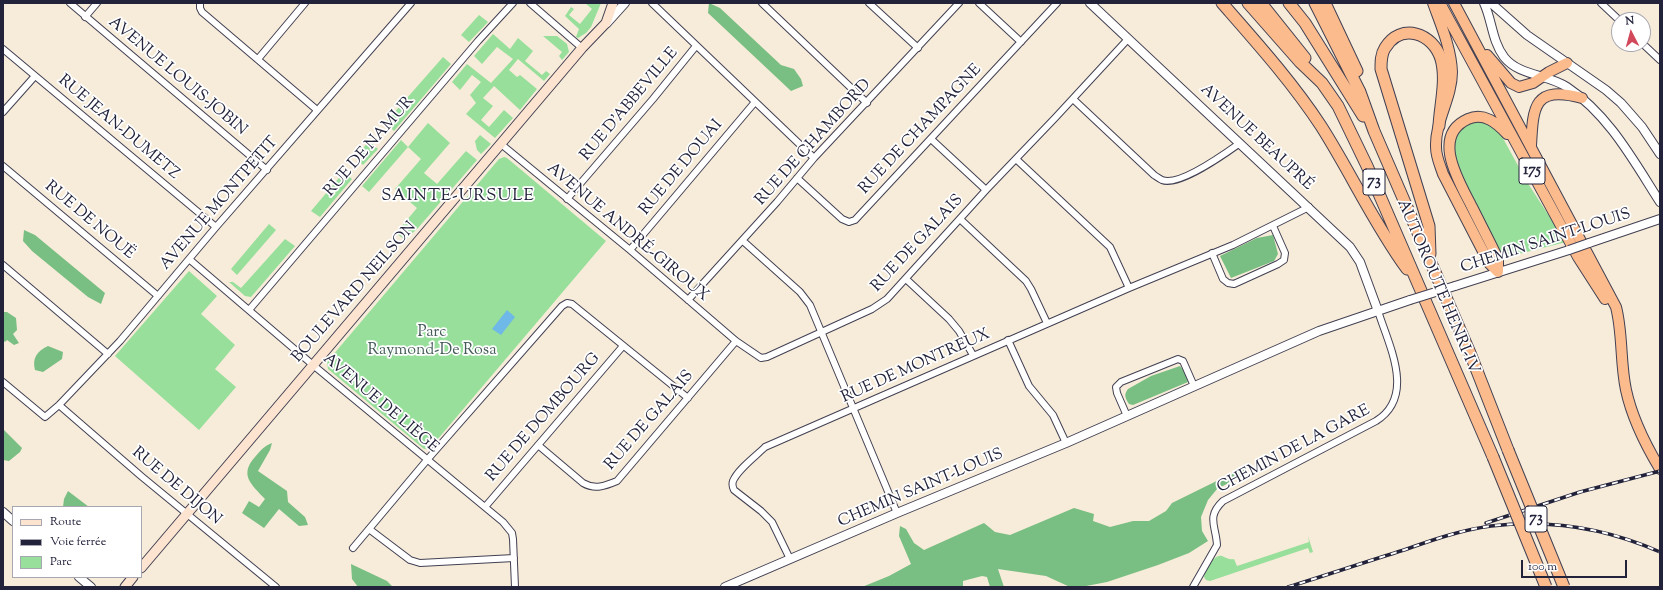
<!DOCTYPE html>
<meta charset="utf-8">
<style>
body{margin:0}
#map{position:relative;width:1663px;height:590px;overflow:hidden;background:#f7ecd9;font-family:"Sorts Mill Goudy",serif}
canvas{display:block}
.frame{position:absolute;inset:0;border:4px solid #22223b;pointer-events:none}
.legend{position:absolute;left:12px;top:506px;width:130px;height:72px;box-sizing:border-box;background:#fff;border:1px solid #a7a7b1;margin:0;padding:5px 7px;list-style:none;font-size:12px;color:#22223b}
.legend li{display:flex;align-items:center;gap:8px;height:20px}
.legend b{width:20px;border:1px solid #a7a7b1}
.north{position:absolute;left:1611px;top:12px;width:40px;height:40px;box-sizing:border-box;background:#fff;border:1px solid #a7a7b1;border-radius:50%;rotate:354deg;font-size:11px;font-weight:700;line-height:16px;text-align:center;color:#22223b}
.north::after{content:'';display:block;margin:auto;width:14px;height:18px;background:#d1495b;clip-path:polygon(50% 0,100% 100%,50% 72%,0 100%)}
.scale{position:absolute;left:1521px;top:560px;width:106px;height:18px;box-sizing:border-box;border:2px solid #22223b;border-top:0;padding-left:5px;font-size:12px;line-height:14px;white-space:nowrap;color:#22223b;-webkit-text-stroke:3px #fff;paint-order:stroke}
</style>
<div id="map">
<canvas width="1663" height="590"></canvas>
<div class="frame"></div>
<ul class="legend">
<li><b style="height:5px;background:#fde4d1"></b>Route</li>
<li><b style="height:5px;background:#22223b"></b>Voie ferrée</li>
<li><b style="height:11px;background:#97df9a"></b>Parc</li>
</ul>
<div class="north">N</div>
<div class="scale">100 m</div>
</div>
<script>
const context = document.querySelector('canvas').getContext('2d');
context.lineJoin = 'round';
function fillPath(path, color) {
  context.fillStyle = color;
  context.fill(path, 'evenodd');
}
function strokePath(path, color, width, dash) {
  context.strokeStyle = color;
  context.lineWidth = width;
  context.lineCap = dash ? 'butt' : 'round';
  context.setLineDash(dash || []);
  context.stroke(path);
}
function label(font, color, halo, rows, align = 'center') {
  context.font = font + ' "Sorts Mill Goudy",serif';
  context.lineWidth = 3.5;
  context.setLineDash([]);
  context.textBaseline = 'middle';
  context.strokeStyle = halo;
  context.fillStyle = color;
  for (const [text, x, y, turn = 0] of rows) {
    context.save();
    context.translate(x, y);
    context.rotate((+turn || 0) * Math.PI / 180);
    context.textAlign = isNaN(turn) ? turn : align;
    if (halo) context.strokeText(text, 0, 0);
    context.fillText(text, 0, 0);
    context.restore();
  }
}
fillPath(new Path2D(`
 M585 3H601L591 27 586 33 578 38 576 37 579 29 565 16 571 7 574 9 569 15 580 24 592 9Z
 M479 15 488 22 469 42 461 35Z
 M493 34 510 49 518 38 533 51 525 61 542 75 546 71 550 74 544 81 518 59 509 70 517 77 520 75 537 89 520 110 494 86 483 98 493 106 481 120 489 127 504 110 513 118 495 138 466 114 476 103 470 95 481 82 472 75 460 90 452 82 467 64 491 83 513 59 497 47 482 64 474 56Z
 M543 36H557L567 44 569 52 562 60 559 56 562 52Z
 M443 57 451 64 394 131 385 123Z
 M1475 121 1488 122 1499 131 1527 182 1566 242 1511 256 1505 257 1501 253 1459 173 1454 157 1455 139 1458 131 1463 126Z
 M428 123 450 143 424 173 437 184 466 151 477 160 418 228 405 240 396 233 417 208 395 189 421 159 408 147 369 192 362 186 401 140 408 147Z
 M480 135 491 144 481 154 477 150 475 141Z
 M369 141 378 149 363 165 355 158Z
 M504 157 507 158 606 241 431 447 429 449H424L328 369 327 362 499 159Z
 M344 172 352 179 320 217 311 211Z
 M269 224 276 230 237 275 231 269Z
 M285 239 295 246 251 297 245 296 229 282H233L241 288Z
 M189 271 217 296 201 314 235 345 215 369 236 387 199 430 115 356Z
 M1308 536 1313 552 1310 553 1308 548 1210 581 1206 580 1204 577C1205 571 1214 553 1222 556 1227 558 1229 560 1234 559L1237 566 1309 542Z`), '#97df9a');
fillPath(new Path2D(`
 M709 3 720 8 781 65 794 69 801 79 803 86 791 91 708 13Z
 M24 230 35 235 105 293 101 304 88 297 32 251 23 241Z
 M1273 235 1278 254 1274 261 1231 278 1220 256 1257 238Z
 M3 312H7L16 318 17 330 13 334 19 343 14 345 7 340 5 342 3 340Z
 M48 346 63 352 62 359 43 372 35 370C32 358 37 351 48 346Z
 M1180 366 1184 371 1188 382 1133 405 1129 404C1126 399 1123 395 1128 389L1151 376Z
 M3 429 22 448 20 452 9 461 3 460Z
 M272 443 270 450 258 471 287 491 288 502 305 517 308 525 299 526 279 509 264 528 242 513 249 501 259 507 265 499C251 484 239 475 255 457 261 450 264 446 272 443Z
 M1243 468 1246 474 1217 489 1208 500 1201 517 1202 531 1208 541 1189 553 1158 565 1107 582 1081 587H1070L1046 576 998 569 1004 587H990L987 577 982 576 963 581V587H862L889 576 911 564 899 536 900 526 906 529 914 543 924 550 984 523 995 532 1010 535 1074 508 1094 514 1093 521 1110 527 1133 521H1149L1166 511 1172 503Z
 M68 491 89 507H63L64 499Z
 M351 564 387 581 393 587H358L352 579Z`), '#79be82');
fillPath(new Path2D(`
 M507 310 515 317 501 335 492 329Z`), '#6eb9e7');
const minor = new Path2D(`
 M70 3 267 170
 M200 3V8L202 12 317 110
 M530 3 582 48
 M652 3 814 158
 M762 3 867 103
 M869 3 918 48
 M979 3 1021 42
 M1601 3 1619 20
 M85 17 97 3
 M1643 44 1660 60
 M3 49 216 227
 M258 59 305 3
 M1073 99 1154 175C1157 177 1160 179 1162 180 1179 187 1226 153 1240 143
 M3 112 35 76
 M931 139 986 190
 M501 144 630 250 736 341 761 358 767 357 872 309 887 299 986 190 1055 118 1128 39
 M1016 159 1110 247 1129 288
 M3 166 158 296
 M797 178 842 219 849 222 855 220 1057 3
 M567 199 653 99 696 46
 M960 219 1026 281 1031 289 1047 323
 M743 241 800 292 810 305 897 513
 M630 250 755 102
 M1212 253 1223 279 1228 283 1234 284 1278 264 1284 260 1285 253 1273 226
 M189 259 313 365 503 522 512 533 513 539 515 587
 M3 265 108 354
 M906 279 949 319 959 331 973 355
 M688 300 777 202 814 158 959 3
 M249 310 478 41 513 3
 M1008 340 1029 386 1053 415 1066 443
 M3 382 45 417 59 405 120 341 216 227 411 3
 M59 405 141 476 276 587
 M1127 416 1117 393 1116 387 1121 382 1178 359 1183 361 1194 386
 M538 445 583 483C595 490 605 486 617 481L736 341
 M485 507 623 346
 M369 529 410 560 420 563 514 558
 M353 548 427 460 562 306 567 303 572 304 688 398
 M790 559 772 522 761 511 734 490C733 488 732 484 733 481 738 469 756 456 765 447L1129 288 1233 245 1309 207
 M1193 587 1217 545C1216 526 1206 517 1223 501L1376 421C1416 396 1389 346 1378 311`);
const tertiary = new Path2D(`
 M1090 3 1350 247 1360 262 1378 311
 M1484 3C1492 20 1492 41 1504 57 1519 76 1547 74 1567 87 1609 115 1633 160 1660 202
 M1491 3 1527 35 1606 90 1621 103 1642 127 1660 154
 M607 23 625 3
 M1589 243 1660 219
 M1455 286 1569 250
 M3 512 13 521
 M79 577 91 587
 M725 587 897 513 1066 443 1319 331 1410 300`);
const secondary = new Path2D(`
 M141 568 582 48 606 23 613 3
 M125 587 133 577`);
const trunk = new Path2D(`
 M1433 3C1441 25 1451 48 1452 72 1452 98 1435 121 1436 147 1436 157 1440 165 1443 174L1489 263 1498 272
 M1440 3 1578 257 1605 299
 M1454 3 1616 307C1623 334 1620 362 1626 390 1632 418 1645 444 1660 469
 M1487 55 1511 83 1519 87 1533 83 1549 72 1567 63
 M1531 146C1533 106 1534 85 1582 98
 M1498 272V259C1490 242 1481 225 1472 207 1460 183 1430 136 1468 119 1484 112 1497 123 1507 134`);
const motorway = new Path2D(`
 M1222 3C1257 43 1292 82 1321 126 1351 173 1374 224 1407 269
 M1248 3 1300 62 1322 83 1338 106 1367 166 1493 457
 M1261 3 1305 58
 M1289 3 1305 23 1363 116
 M1315 3 1360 92 1374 131 1470 353 1508 450
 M1325 3 1357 71
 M1430 254 1429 226 1381 69C1381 62 1381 54 1385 48 1401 22 1433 33 1441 59 1447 80 1440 105 1439 126`);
strokePath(minor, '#424053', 8);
strokePath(tertiary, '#424053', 10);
strokePath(secondary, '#424053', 11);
strokePath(trunk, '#424053', 12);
strokePath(motorway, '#424053', 13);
strokePath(minor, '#fff', 6);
strokePath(tertiary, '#fff', 8);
strokePath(secondary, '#fde4d1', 9);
strokePath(trunk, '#fbbb8d', 10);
strokePath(motorway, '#fbbb8d', 11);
const rail = new Path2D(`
 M1486 523 1580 492 1660 471
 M1288 587C1327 575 1365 562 1404 550 1432 540 1461 530 1491 526 1550 519 1606 528 1660 552`);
strokePath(rail, '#22223b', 3.5);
strokePath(rail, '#fff', 2, [6]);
const tertiaryBridge = new Path2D(`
 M1569 250 1589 243
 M1410 300 1455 286`);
const motorwayBridge = new Path2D(`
 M1508 450 1564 587
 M1493 457 1546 587`);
strokePath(tertiaryBridge, '#424053', 10, []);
strokePath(motorwayBridge, '#424053', 13, []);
strokePath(tertiaryBridge, '#fff', 8);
strokePath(motorwayBridge, '#fbbb8d', 11);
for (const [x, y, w] of [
 [1532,171,26],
 [1374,182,22],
 [1536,519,22]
]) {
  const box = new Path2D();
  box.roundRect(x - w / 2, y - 13, w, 26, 3);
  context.fillStyle = '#fff';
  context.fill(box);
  strokePath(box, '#22223b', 1);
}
label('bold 15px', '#22223b', null, [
 ["175",1532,171],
 ["73",1374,182],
 ["73",1536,519]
]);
label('16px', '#22223b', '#fff', [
 ["AVENUE LOUIS-JOBIN",177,77,40],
 ["RUE D'ABBEVILLE",630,105,-50],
 ["RUE JEAN-DUMETZ",118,128,40],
 ["RUE DE CHAMPAGNE",921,130,-47],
 ["AVENUE BEAUPRÉ",1256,138,43],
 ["RUE DE CHAMBORD",814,143,-48],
 ["RUE DE NAMUR",370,147,-49],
 ["RUE DE DOUAI",682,168,-50],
 ["AVENUE MONTPETIT",220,204,-49],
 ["RUE DE NOUË",89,221,40],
 ["AVENUE ANDRÉ-GIROUX",627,233,40],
 ["CHEMIN SAINT-LOUIS",1546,242,-18],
 ["RUE DE GALAIS",918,244,-47],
 ["AUTOROUTE HENRI-IV",1437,287,67],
 ["BOULEVARD NEILSON",355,293,-49],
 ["RUE DE MONTREUX",916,367,-24],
 ["AVENUE DE LIÈGE",380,404,40],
 ["RUE DE DOMBOURG",544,418,-49],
 ["RUE DE GALAIS",650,421,-49],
 ["CHEMIN DE LA GARE",1294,450,-28],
 ["RUE DE DIJON",176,487,40],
 ["CHEMIN SAINT-LOUIS",921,489,-23]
]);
label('16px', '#455b58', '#fff', [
 ["Parc",432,333],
 ["Raymond-De Rosa",432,351]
]);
context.letterSpacing = '1px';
label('17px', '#22223b', '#fff', [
 ["SAINTE-URSULE",458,197]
]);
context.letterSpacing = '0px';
</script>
